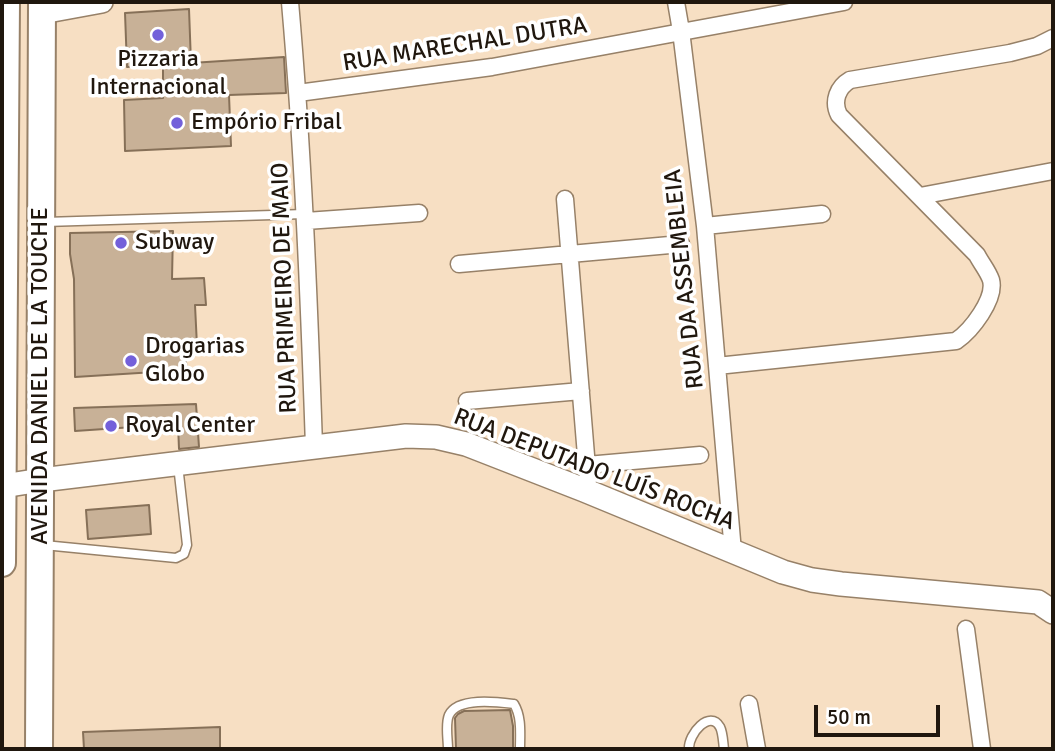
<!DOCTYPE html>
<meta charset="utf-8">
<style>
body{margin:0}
#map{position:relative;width:1055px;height:751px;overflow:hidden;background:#f7dfc3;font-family:Signika,sans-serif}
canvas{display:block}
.frame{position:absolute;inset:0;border:4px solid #20170e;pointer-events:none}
.scale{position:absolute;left:814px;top:705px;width:126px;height:32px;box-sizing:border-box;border:4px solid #20170e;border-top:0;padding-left:9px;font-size:21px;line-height:24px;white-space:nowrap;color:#20170e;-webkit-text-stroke:5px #fff;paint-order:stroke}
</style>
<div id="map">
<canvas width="1055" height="751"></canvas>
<div class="frame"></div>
<div class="scale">50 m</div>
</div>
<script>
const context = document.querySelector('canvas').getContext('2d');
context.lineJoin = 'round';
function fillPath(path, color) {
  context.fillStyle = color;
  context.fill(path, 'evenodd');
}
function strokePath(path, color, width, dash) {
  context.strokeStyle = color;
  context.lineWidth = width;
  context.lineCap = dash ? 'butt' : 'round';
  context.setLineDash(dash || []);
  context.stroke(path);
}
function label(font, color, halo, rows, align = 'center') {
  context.font = font + ' Signika,sans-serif';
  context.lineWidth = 7;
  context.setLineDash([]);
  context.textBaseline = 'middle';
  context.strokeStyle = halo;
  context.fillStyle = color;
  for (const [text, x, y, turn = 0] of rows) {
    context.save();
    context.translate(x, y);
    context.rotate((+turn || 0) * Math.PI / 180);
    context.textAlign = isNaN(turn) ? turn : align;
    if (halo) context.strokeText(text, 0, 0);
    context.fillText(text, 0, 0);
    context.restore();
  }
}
const building = new Path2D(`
 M189 9 191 63 284 57 286 93 229 95 231 146 125 151 124 100 163 98V65L127 67 125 13Z
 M173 231 172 279 204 278 206 305H195L197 346H184L187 370 75 377 74 279 70 254V233Z
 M196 404 199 447 179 449 178 424 75 431 74 408Z
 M149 505 151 534 88 539 86 510Z
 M510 710 513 726V749H456L455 718 458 714 464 711Z
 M220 727V749H84L83 732Z`);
fillPath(building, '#c8b197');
strokePath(building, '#867058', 2);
const service = new Path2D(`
 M45 222 305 214
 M44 545 176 558 184 554 187 545 178 465
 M448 749C448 739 445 724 449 715 458 697 497 702 514 704 522 717 520 734 520 749
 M689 749C688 734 710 709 720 727 723 733 723 742 724 749`);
const minor = new Path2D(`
 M290 2C303 150 309 298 314 446
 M676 2 681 31 705 226 733 552
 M298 93 492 67 844 2
 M920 196 1053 171
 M565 199 588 480 584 490
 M306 221 419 213
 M705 226 822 214
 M459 264 681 244
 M717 366 956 341C971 331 996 299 991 280 988 271 981 263 977 255L839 115C832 101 838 87 850 80L1010 53 1037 46 1053 38
 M467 401 581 391
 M587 465 700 455
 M966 629 982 749
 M749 704 757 749`);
const tertiary = new Path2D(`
 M42 13 102 2`);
const secondary = new Path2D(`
 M3 486 41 480 406 436 436 437 466 444 584 490 783 572 812 580 841 584 1038 602 1053 612`);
const primary = new Path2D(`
 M2 563 6 2
 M39 749 42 2`);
strokePath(service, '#978168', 11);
strokePath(minor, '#978168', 19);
strokePath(tertiary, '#978168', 24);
strokePath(secondary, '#978168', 26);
strokePath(primary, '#978168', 30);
strokePath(service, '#fff', 8);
strokePath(minor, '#fff', 16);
strokePath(tertiary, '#fff', 21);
strokePath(secondary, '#fff', 23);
strokePath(primary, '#fff', 26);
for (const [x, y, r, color] of [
 [158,35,7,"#7360da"],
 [177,123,7,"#7360da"],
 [121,243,7,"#7360da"],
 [131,361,7,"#7360da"],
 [111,426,7,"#7360da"]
]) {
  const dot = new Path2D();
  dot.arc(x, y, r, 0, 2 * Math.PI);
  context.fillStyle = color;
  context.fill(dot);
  strokePath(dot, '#fff', 2.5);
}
label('24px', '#20170e', '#fff', [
 ["RUA MARECHAL DUTRA",465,45,-9],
 ["RUA DA ASSEMBLEIA",685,279,-96],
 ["RUA PRIMEIRO DE MAIO",285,288,-92],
 ["AVENIDA DANIEL DE LA TOUCHE",41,376,-90],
 ["RUA DEPUTADO LUÍS ROCHA",594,470,21]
]);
label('24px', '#20170e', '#fff', [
 ["Pizzaria",158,60,"center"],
 ["Internacional",158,88,"center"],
 ["Empório Fribal",191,123],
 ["Subway",135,243],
 ["Drogarias",145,347],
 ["Globo",145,375],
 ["Royal Center",125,426]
], 'left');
</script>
